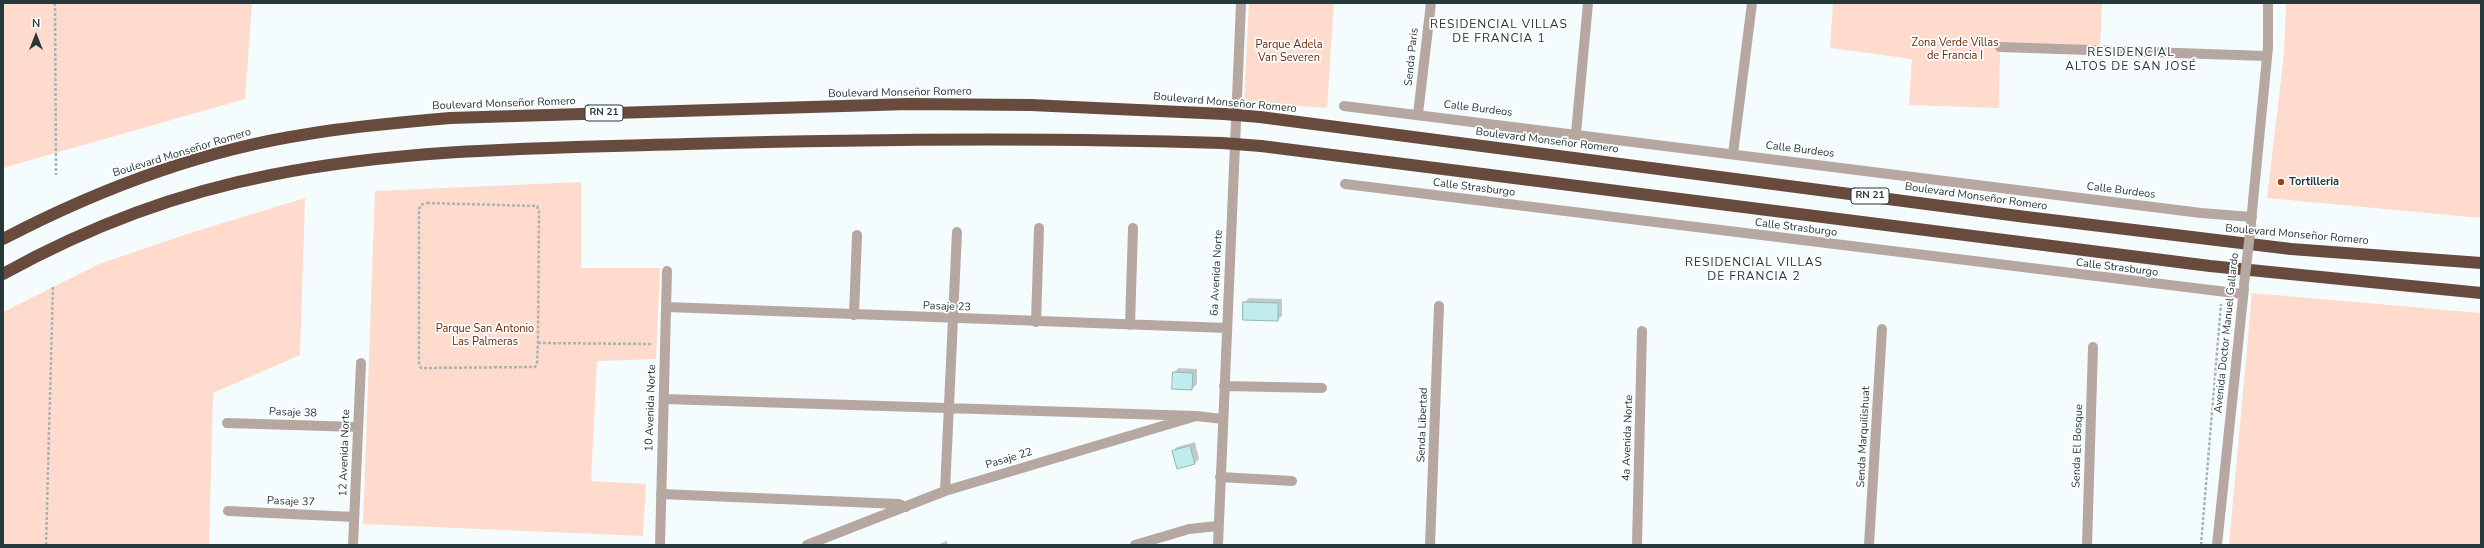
<!DOCTYPE html>
<meta charset="utf-8">
<style>
body{margin:0}
#map{position:relative;width:2484px;height:548px;overflow:hidden;background:#f4fcfd;font-family:"Nunito Sans",sans-serif}
canvas{display:block}
.frame{position:absolute;inset:0;border:4px solid #263839;pointer-events:none}
.north{position:absolute;left:16px;top:16px;width:40px;height:40px;-webkit-text-stroke:3px #fff;paint-order:stroke;rotate:0deg;font-size:11px;font-weight:700;line-height:16px;text-align:center;color:#263839}
.north::after{content:'';display:block;margin:auto;width:14px;height:18px;background:#263839;clip-path:polygon(50% 0,100% 100%,50% 72%,0 100%)}
</style>
<div id="map">
<canvas width="2484" height="548"></canvas>
<div class="frame"></div>
<div class="north">N</div>
</div>
<script>
const context = document.querySelector('canvas').getContext('2d');
context.lineJoin = 'round';
function fillPath(path, color) {
  context.fillStyle = color;
  context.fill(path, 'evenodd');
}
function strokePath(path, color, width, dash) {
  context.strokeStyle = color;
  context.lineWidth = width;
  context.lineCap = dash ? 'butt' : 'round';
  context.setLineDash(dash || []);
  context.stroke(path);
}
function label(font, color, halo, rows, align = 'center') {
  context.font = font + ' "Nunito Sans",sans-serif';
  context.lineWidth = 3.5;
  context.setLineDash([]);
  context.textBaseline = 'middle';
  context.strokeStyle = halo;
  context.fillStyle = color;
  for (const [text, x, y, turn = 0] of rows) {
    context.save();
    context.translate(x, y);
    context.rotate((+turn || 0) * Math.PI / 180);
    context.textAlign = isNaN(turn) ? turn : align;
    if (halo) context.strokeText(text, 0, 0);
    context.fillText(text, 0, 0);
    context.restore();
  }
}
fillPath(new Path2D(`
 M3 3H252L245 99 3 168Z
 M1249 3H1334L1327 108 1244 102Z
 M1833 3H2102L2100 50 2000 48 1999 108 1909 105 1912 59 1830 48Z
 M2286 3H2481V218L2267 198 2284 54Z
 M581 182V268H660L656 359 597 361 591 481 646 484 643 536 363 524 375 191Z
 M305 198 300 355 213 393 209 545H3V312L99 264 190 233Z
 M2252 293 2481 313V545H2229Z`), '#fedbcc');
fillPath(new Path2D(`
 M1249 298 1282 299V316L1277 320 1244 303Z
 M1178 368 1197 369V384L1192 389 1173 388 1174 373Z
 M1195 442 1199 459 1195 463 1178 468 1173 451 1177 447Z
 M947 541 948 545H937Z`), '#0003');
const building = new Path2D(`
 M1243 302 1278 303V321L1243 320Z
 M1173 372 1193 373 1192 390 1172 389Z
 M1190 446 1195 464 1177 469 1172 451Z`);
fillPath(building, '#c0ecee');
strokePath(building, '#8eb8bb', 1);
strokePath(new Path2D(`
 M55 3 56 175
 M427 203 537 206 539 211 538 343 537 363 535 367 421 368 419 363V209L421 205Z
 M538 343 653 344
 M46 545 53 285
 M2201 545 2221 304`), '#a7b3b4', 2.5, [3, 2]);
strokePath(new Path2D(`
 M2000 47 2266 56
 M1344 106 2201 213 2252 217
 M1418 114 1431 3
 M1576 133 1588 3
 M1733 154 1752 3
 M1345 184 2243 294
 M2251 222 2268 47V3
 M667 307 1227 328
 M854 315 857 235
 M1036 322 1039 228
 M1130 325 1133 228
 M1224 386 1322 388
 M664 399 1196 416
 M227 423 358 427
 M1220 477 1292 481
 M945 491 957 232
 M661 494 899 504 906 507
 M228 511 354 517
 M353 545 361 363
 M660 545 667 271
 M807 545 945 491 1196 416 1223 419
 M1135 545 1189 529 1218 526
 M1218 545 1241 3
 M1430 545 1439 306
 M1637 545 1642 331
 M1869 545 1882 329
 M2087 545 2093 347
 M2217 545 2244 288`), '#b7a7a1', 10);
strokePath(new Path2D(`
 M1260 117 2026 217 2291 249 2481 263
 M1261 146 2210 266 2481 293
 M3 239C97 190 203 150 308 134 355 126 403 122 450 118L909 104 1031 105 1224 114
 M3 274C86 228 178 193 271 175 407 148 548 148 686 144 865 139 1043 137 1222 143`), '#694b3e', 12);
strokePath(new Path2D(`
 M2244 284 2251 225`), '#b7a7a1', 10);
strokePath(new Path2D(`
 M1224 114 1260 117
 M1222 143 1261 146`), '#694b3e', 12);
for (const [x, y, r, color] of [
 [2281,182,4,"#a44203"]
]) {
  const dot = new Path2D();
  dot.arc(x, y, r, 0, 2 * Math.PI);
  context.fillStyle = color;
  context.fill(dot);
  strokePath(dot, '#fff', 1.5);
}
for (const [x, y, w] of [
 [604,113,38],
 [1870,196,38]
]) {
  const box = new Path2D();
  box.roundRect(x - w / 2, y - 8, w, 16, 3);
  context.fillStyle = '#fff';
  context.fill(box);
  strokePath(box, '#263839', 1);
}
label('bold 10px', '#263839', null, [
 ["RN 21",604,113],
 ["RN 21",1870,196]
]);
label('11px', '#672a08', '#fff', [
 ["Zona Verde Villas",1955,43],
 ["de Francia I",1955,56],
 ["Parque Adela",1289,45],
 ["Van Severen",1289,58],
 ["Parque San Antonio",485,329],
 ["Las Palmeras",485,342]
]);
label('11px', '#263839', '#fff', [
 ["Senda Paris",1412,57,-84],
 ["Boulevard Monseñor Romero",900,93,-1],
 ["Boulevard Monseñor Romero",1225,103,5],
 ["Boulevard Monseñor Romero",504,104,-2],
 ["Calle Burdeos",1478,109,7],
 ["Boulevard Monseñor Romero",1547,141,7],
 ["Calle Burdeos",1800,150,7],
 ["Boulevard Monseñor Romero",182,153,-17],
 ["Calle Strasburgo",1474,188,7],
 ["Calle Burdeos",2121,191,7],
 ["Boulevard Monseñor Romero",1976,197,8],
 ["Calle Strasburgo",1796,228,7],
 ["Boulevard Monseñor Romero",2297,235,5],
 ["Calle Strasburgo",2117,268,7],
 ["6a Avenida Norte",1217,273,-87],
 ["Pasaje 23",947,307,2],
 ["Avenida Doctor Manuel Gallardo",2227,333,-84],
 ["10 Avenida Norte",651,408,-88],
 ["Pasaje 38",293,413,2],
 ["Senda Libertad",1423,425,-88],
 ["Senda Marquilishuat",1864,437,-87],
 ["4a Avenida Norte",1628,438,-88],
 ["Senda El Bosque",2078,446,-88],
 ["12 Avenida Norte",345,453,-88],
 ["Pasaje 22",1009,459,-17],
 ["Pasaje 37",291,502,2]
]);
label('bold 11px', '#263839', '#fff', [
 ["Tortilleria",2289,182]
], 'left');
context.letterSpacing = '1px';
label('12px', '#263839', '#fff', [
 ["RESIDENCIAL VILLAS",1499,25],
 ["DE FRANCIA 1",1499,39],
 ["RESIDENCIAL",2131,53],
 ["ALTOS DE SAN JOSÉ",2131,67],
 ["RESIDENCIAL VILLAS",1754,263],
 ["DE FRANCIA 2",1754,277]
]);
context.letterSpacing = '0px';
</script>
